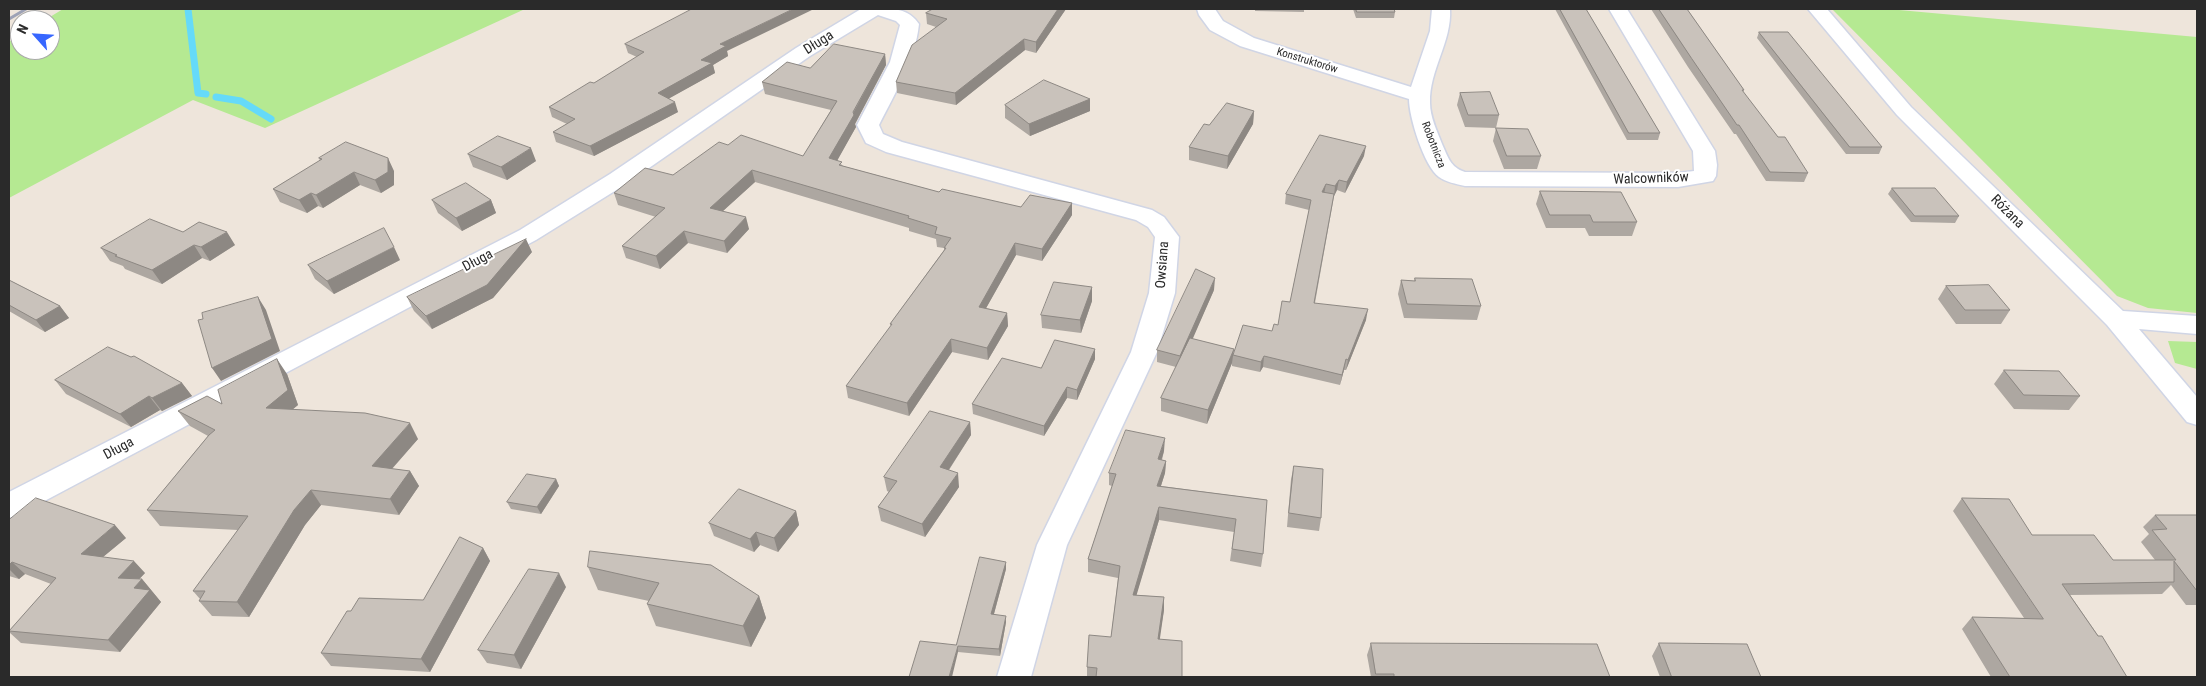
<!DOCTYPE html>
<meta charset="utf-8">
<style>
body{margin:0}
#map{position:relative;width:2206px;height:686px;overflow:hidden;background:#eee5db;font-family:"Roboto Condensed",sans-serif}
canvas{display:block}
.frame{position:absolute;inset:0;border:10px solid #2a2a2a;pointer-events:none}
.north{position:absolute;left:10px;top:10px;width:50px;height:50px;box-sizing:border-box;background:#fff;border:1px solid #aaa;border-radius:50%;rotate:296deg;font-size:14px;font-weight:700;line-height:20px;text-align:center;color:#2a2a2a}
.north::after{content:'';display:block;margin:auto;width:18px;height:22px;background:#3767ff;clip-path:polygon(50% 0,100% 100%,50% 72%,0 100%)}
</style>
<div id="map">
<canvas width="2206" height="686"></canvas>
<div class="frame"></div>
<div class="north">N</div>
</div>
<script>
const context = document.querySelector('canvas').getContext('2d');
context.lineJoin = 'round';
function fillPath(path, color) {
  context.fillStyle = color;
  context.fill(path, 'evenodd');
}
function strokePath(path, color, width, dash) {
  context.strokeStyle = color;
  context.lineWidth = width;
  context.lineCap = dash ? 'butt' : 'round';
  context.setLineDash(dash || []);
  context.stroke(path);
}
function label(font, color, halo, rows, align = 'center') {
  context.font = font + ' "Roboto Condensed",sans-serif';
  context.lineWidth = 4;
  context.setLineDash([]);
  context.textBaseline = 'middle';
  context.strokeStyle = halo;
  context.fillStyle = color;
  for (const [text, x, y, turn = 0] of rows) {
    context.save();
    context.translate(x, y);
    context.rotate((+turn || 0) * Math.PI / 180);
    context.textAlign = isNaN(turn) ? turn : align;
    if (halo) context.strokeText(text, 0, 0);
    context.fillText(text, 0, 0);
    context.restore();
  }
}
fillPath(new Path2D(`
 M63 9H525L265 128 193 100 9 198V42L20 35V50H50V20H45Z
 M1832 9H1888L2197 37V313L2148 308 2117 296Z
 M2168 341 2197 342V369L2175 363Z`), '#b5e992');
strokePath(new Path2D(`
 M188 9 198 93 206 94
 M216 97 241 101 271 119`), '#65daf9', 7);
const street = new Path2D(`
 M861 9C883 9 906 4 919 24 915 61 895 93 879 125L883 134 902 142 1152 210 1164 217 1179 237 1175 293 1157 352 1067 545 1031 677H997L1037 545 1131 352 1149 293 1155 237 1148 227 1136 220 886 152 866 143 857 125 890 62 900 25 896 21 878 15 810 56 626 184 536 240 20 514 9 518V492L520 230 610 174 796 48Z
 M1197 9H1215L1223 21 1254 38 1411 87 1430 31 1432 9H1450C1452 42 1429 70 1430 103 1430 117 1437 131 1442 144 1448 157 1450 167 1465 172L1678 173 1694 171 1693 151 1609 9H1627L1715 151 1717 165 1716 176 1713 181 1678 187 1465 186C1456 184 1446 182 1439 177 1424 166 1409 117 1409 99L1240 46 1210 30 1199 15Z
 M1808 9H1827L1911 107 2123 311 2197 316V334L2139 329 2197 397V425L2187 422 2107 325 1897 115Z`);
strokePath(street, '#d0d5e5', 3);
fillPath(street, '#fff');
strokePath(new Path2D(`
 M9 19 26 9`), '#9da2b6', 3);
fillPath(new Path2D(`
 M933 9H1066L1036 53 1025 50 956 105 897 93 896 82 936 27 927 24 926 13Z
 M1255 9H1304V12L1255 11Z
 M1353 9H1394L1395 12 1394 18H1356Z
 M1555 9H1586L1660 133 1658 140H1627Z
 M1651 9H1687L1744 90 1743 92 1778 137 1808 173 1804 182 1766 181 1736 134H1734L1688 67Z
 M1759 32 1882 147 1879 154H1846L1757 38Z
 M625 44 727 51 728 56 713 65 715 73 669 98 678 112 594 156 556 142 553 132 567 124 552 117 549 107 594 83 637 57 628 53Z
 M885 54 886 65 855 124 856 127 837 160 843 166 939 192 1021 207 1072 203V215L1042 261 1016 255 986 308 1007 313 1008 326 988 360 952 352 909 416 848 398 846 386 891 326 890 324 944 250V248L937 247 936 239 909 231V228L755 182 723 211 749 229 727 253 688 243 660 269 626 258 622 246 656 217 618 205 614 193 673 175 728 145 803 156 831 110 765 94 762 82 810 68Z
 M1460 93 1499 115 1496 128 1465 127 1457 105Z
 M1090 99V111L1030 136 1005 118V105Z
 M1254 111 1253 124 1227 169 1189 160V147L1209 125Z
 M1496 128 1541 156 1537 169H1504L1493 141Z
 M468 154 536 161 507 180 473 167Z
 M1364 156 1345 193 1337 190 1334 196 1315 303 1366 320 1346 370H1344L1340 385 1263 367 1260 372 1232 366V363L1207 424 1161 411V398L1176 367 1157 362V350L1214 290 1192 339 1234 349 1233 354 1272 331 1278 325 1290 302 1309 210 1285 204 1286 194Z
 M319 158 394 171V185L381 193 360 185 323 208 318 206 307 213 280 202 273 189 320 161Z
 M1892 188 1959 216 1955 223 1911 222 1888 194Z
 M1540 191 1637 222 1632 236H1589L1585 228H1546L1536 204Z
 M432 200H491L496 213 462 231 438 213Z
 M183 232 235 245 210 261 202 258 162 284 125 269 123 266 110 261 101 248Z
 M532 252 493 298 432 329 414 311 407 297Z
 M400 260 334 294 315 279 308 265Z
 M1415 278 1481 306 1477 320 1404 318 1398 294 1401 280 1414 281Z
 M9 280 60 306 69 318 45 332 9 311Z
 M1946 286 2010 310 2001 324H1956L1938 299Z
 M1092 287V301L1081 333 1042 328 1041 315Z
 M1095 349V359L1077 400 1067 398 1044 436 973 414 972 404 1041 368Z
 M2004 370 2080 396 2069 410 2014 409 1994 384Z
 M287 374 298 405 293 409 418 439 392 469 410 471 419 486 399 515 321 505 305 525 249 617 212 616 199 601 200 599 193 591 238 530 160 526 147 510 208 436 190 426 178 411 222 404Z
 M55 380 182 383 192 396 162 411 160 410 131 427 66 394Z
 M970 422 971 435 949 470 959 487 925 537 881 521 878 507 889 492 887 491 884 477Z
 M1164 451 1162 460 1166 461 1165 473 1161 486 1267 500 1263 554 1261 567 1230 561 1234 532 1159 520 1136 595 1164 597V610L1159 639 1182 677H1087V667L1111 637 1118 578 1088 572V559L1112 486 1109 485V473Z
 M1294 466 1321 518 1319 531 1287 527 1291 479Z
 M556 479 559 486 541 514 511 509 507 502Z
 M1962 498 2032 535 2113 560H2155L2141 542 2149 534 2143 527 2155 515H2197V605H2186L2171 585 2162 594 2070 595 2127 677H1991L1962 629 1972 617 2024 618 1953 511Z
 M796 511 799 525 778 552 760 545 754 552 714 536 709 523Z
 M9 520 126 538 103 557 145 573 139 579H142L161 602 120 652 21 643 9 632V631L51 584 25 574 19 579 9 576Z
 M483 548 490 561 430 672 331 666 321 653 351 611 423 600Z
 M1006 562V569L994 614 1006 622 1000 656 958 652 956 645Z
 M588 567 759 596 766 618 751 647 656 626 647 604 649 601 598 590Z
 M566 587 521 669 487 663 478 650Z
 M1371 643 1408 644 1610 677H1371L1367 655Z
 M1659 643 1761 677H1660L1652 656Z`), '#ada7a1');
fillPath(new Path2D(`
 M793 9H814L727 51 728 56 713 65 715 73 661 103 658 93 701 60 720 44Z
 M1058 9H1066L1036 53V42Z
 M1024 39 1025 50 956 105 955 93Z
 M885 54 886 65 855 124 856 127 832 170 829 158Z
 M1090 99V111L1030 136 1029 124Z
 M675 102 678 112 594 156 590 146Z
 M1254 111 1253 124 1227 169 1228 156Z
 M1366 146 1364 156 1345 193 1347 182Z
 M531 148 536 161 507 180 501 167Z
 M388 158 394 171V185L381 193 375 180Z
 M752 170 755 182 713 220 710 208Z
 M354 172 360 185 323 208 316 195Z
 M1339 180 1337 190 1334 196 1335 186Z
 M1326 184 1324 194 1322 192Z
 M311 193 318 206 307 213 299 200Z
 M491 200 496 213 462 231 456 218Z
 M1072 203V215L1042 261V249Z
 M746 217 749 229 727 253 724 241Z
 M684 231 688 243 660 269 656 256Z
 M227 232 235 245 210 261 201 247Z
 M526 239 532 252 493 298 432 329 426 316Z
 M1015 243 1016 255 980 319 979 307Z
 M194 245 202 258 162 284 152 270Z
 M394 247 400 260 334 294 327 281Z
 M1215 278 1214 290 1180 368V356Z
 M1092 287V301L1081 333 1080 320Z
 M258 297 266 310 280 351 221 381 212 368Z
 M60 306 69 318 45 332 36 320Z
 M1368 309 1366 320 1346 370 1348 360Z
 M1007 313 1008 326 988 360 987 348Z
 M951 339 952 352 909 416 907 403Z
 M1095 349V359L1077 400V390Z
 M1234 349 1232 363 1207 424 1208 410Z
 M1264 356 1263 367 1260 372 1261 362Z
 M277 359 287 374 298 405 276 423 266 408Z
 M1346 359 1344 370 1340 385 1342 375Z
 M182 383 192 396 162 411 152 398Z
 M1067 387V398L1044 436V426Z
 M149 396 160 410 131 427 120 414Z
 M970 422 971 435 942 480 940 467Z
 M410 423 418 439 381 481 372 466Z
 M1165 438 1164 451 1158 471V459Z
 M1166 461 1165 473 1157 498V486Z
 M410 471 419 486 399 515 390 499Z
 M958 473 959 487 925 537 922 524Z
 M556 479 559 486 541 514 537 507Z
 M311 490 321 505 305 525 249 617 237 602 294 510Z
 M1159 507V520L1133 607V595Z
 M796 511 799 525 778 552 774 538Z
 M115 525 126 538 92 566 81 554Z
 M756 532 760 545 754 552 750 539Z
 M483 548 490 561 430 672 421 659Z
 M134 561 145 573 129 590 118 578Z
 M12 562 25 574 19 579 9 569V565Z
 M1006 562V569L992 621 991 614Z
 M559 573 566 587 521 669 514 655Z
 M142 579 161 602 120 652 108 640 134 588Z
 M759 596 766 618 751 647 743 626Z
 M1164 597V610L1158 652V639Z
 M1006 616V622L1000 656 999 649Z
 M958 646V652L952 677H949Z`), '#8d8883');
const building = new Path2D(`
 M692 9H793L720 44 726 46 701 60 712 63 658 93 675 102 590 146 553 132 575 119 549 107 590 82 594 83 644 52 625 44Z
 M933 9H1058L1036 42 1024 39 955 93 896 82 912 45 947 19 926 13Z
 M1356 9H1394L1395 12H1357Z
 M1560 9H1586L1660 133H1629Z
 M1659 9H1687L1744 90H1742L1778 137H1785L1808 173 1770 172 1739 125H1737L1692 59Z
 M1759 32H1788L1882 147H1850Z
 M834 44 885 54 853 112 854 115 829 158 842 162 839 165 939 192 942 189 1021 207 1030 195 1072 203 1042 249 1015 243 979 307 1007 313 987 348 951 339 907 403 846 386 892 324H890L946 248H944L951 238 935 234 937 227 908 218 909 216 752 170 710 208 746 217 724 241 684 231 656 256 622 246 665 208 614 193 645 168 673 175 719 142 728 145 741 135 803 156 837 101 762 82 787 62 810 68Z
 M1044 80 1090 99 1029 124 1005 105Z
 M1490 92 1499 115H1468L1460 93Z
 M1227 103 1254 111 1228 156 1189 147 1204 124 1209 125Z
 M1496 128 1528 129 1541 156H1507Z
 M1320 135 1366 146 1347 182 1339 180 1335 186 1326 184 1322 192 1334 194 1314 303 1368 309 1348 360 1346 359 1342 375 1264 356 1261 362 1233 355 1243 325 1272 331 1274 324 1278 325 1282 301 1290 302 1311 200 1286 194Z
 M498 136 531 148 501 167 468 154Z
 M346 142 388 158V172L375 180 354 172 316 195 311 193 299 200 273 189 322 159 319 158Z
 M466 183 491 200 456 218 432 200Z
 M1892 188H1935L1959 216H1915Z
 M1540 191 1621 192 1637 222H1593L1590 215H1550Z
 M150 219 183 232 199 222 227 232 201 247 194 245 152 270 115 256 117 255 101 248Z
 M384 228 394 247 327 281 308 265Z
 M526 239 487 285 426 316 407 297Z
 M1196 269 1215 278 1180 356 1157 350Z
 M1415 278 1472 279 1481 306 1407 304 1401 280 1415 281Z
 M9 280 60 306 36 320 9 305Z
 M1054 282 1092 287 1080 320 1041 315Z
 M1989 285 2010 310H1965L1946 286Z
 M258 297 272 339 212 368 198 320 203 319 202 313Z
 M1190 338 1234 349 1208 410 1161 398Z
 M1055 340 1095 349 1077 390 1067 387 1044 426 972 404 1002 358 1041 368Z
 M108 347 131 357 134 356 182 383 152 398 149 396 120 414 55 380Z
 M277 359 288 390 266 408 365 413 410 423 372 466 410 471 390 499 311 490 294 510 237 602 199 601 205 591H193L248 516 147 510 209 435 215 430 178 411 207 396 222 404 218 390Z
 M2004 370 2059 371 2080 396 2024 395Z
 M930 411 970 422 940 467 958 473 922 524 878 507 897 481 884 477Z
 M1126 430 1165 438 1158 459 1166 461 1157 486 1267 500 1263 554 1232 549 1236 519 1159 507 1133 595 1164 597 1158 639 1182 641V677H1096L1097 668 1087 667 1089 635 1111 637 1120 566 1088 559 1116 474 1109 473Z
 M1294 466 1323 469 1321 518 1289 513Z
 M527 474 556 479 537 507 507 502Z
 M739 489 796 511 774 538 756 532 750 539 709 523Z
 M36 498 115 525 81 554 134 561 118 578 142 579 134 588 150 590 108 640 9 631 56 578 12 562 9 565V520Z
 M1962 498 2009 499 2032 535H2094L2113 560H2176L2152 530 2167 529 2155 515H2197V591L2174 561V582L2062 584 2098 636H2102L2127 677H2010L1972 617 2043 619Z
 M460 537 483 548 421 659 321 653 347 611H351L359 598 423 600Z
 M590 551 711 565 759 596 743 626 647 604 659 583 588 567Z
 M980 557 1006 562 991 614 1006 616 999 649 958 646 949 677H909L920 641 956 645Z
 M529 569 559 573 514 655 478 650Z
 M1371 643 1597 644 1610 677H1394V674H1376Z
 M1659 643 1747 644 1761 677H1672Z`);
fillPath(building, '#c9c2bb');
strokePath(building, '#8d8883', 1);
label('11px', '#2a2a2a', '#fff', [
 ["Konstruktorów",1307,61,17],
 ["Robotnicza",1433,145,69]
]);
label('14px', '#2a2a2a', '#fff', [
 ["Długa",819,43,-32],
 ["Walcowników",1651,179,-2],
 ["Różana",2007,212,45],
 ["Długa",478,261,-28],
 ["Owsiana",1163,265,-86],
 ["Długa",119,449,-28]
]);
</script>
